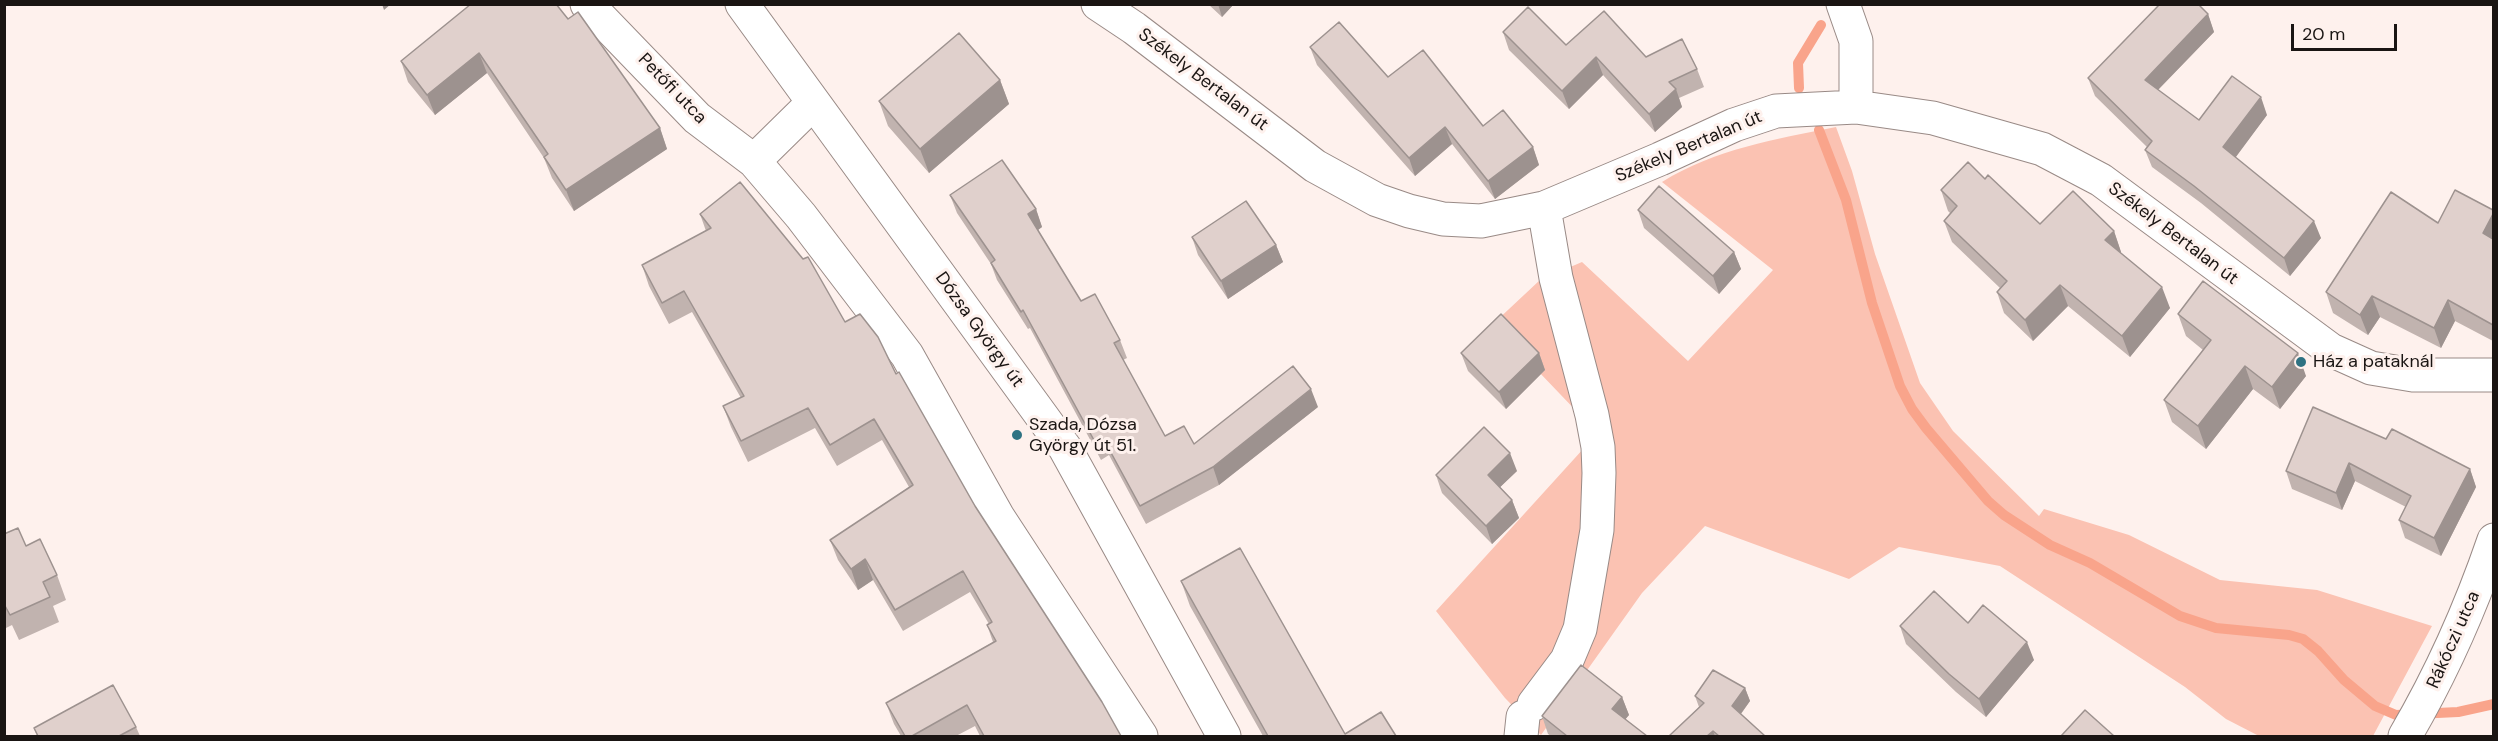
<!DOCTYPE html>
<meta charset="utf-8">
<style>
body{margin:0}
#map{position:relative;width:2498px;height:741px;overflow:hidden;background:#fef1ed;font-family:"DM Sans",sans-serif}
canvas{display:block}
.frame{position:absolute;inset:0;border:6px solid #1a1513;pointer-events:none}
.scale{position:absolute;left:2291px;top:24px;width:106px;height:27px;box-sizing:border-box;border:3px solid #1a1513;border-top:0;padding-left:8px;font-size:18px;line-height:21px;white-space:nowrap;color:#1a1513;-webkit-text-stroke:4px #fef1ed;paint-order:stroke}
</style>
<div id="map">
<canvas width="2498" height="741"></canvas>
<div class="frame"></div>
<div class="scale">20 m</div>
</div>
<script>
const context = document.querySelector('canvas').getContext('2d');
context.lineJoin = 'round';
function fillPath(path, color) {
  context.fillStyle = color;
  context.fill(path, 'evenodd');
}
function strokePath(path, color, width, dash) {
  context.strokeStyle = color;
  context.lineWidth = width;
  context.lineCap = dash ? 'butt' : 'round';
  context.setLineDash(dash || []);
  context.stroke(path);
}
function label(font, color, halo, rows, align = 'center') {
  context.font = font + ' "DM Sans",sans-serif';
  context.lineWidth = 6;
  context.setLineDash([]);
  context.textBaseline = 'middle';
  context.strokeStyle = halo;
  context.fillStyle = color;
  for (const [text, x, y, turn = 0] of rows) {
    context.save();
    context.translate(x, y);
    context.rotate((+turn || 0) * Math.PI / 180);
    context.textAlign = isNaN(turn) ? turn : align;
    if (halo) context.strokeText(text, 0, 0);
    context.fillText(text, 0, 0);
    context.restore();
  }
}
fillPath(new Path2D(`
 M1836 127 1852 171 1875 254 1920 383 1953 431 2039 516 2044 509 2129 535 2220 580 2317 590 2432 626 2373 736H2259L2226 719 2185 687 2000 566 1899 547 1849 579 1705 526 1642 593 1541 735 1505 698 1436 611 1584 448 1582 417 1493 324 1540 280 1582 262 1688 361 1773 270 1662 182C1715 149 1776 139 1836 127Z`), '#fbc2b2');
strokePath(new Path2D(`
 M1799 88 1798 63 1821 25
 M1819 130 1846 200 1872 303 1900 386 1912 409 1926 428 1988 501 2004 515 2050 545 2090 563 2180 616 2216 628 2289 635 2303 639 2318 651 2344 680 2375 706 2396 715 2458 712 2494 704`), '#f9a48b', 10);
const minor = new Path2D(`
 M587 4 697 118 754 161 813 103
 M1098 4 1134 28 1315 166 1377 200 1409 211 1443 219 1481 221 1544 208 1660 159 1734 125 1776 111 1856 107 1933 118 2042 149 2101 180 2331 350 2371 368 2413 375H2494
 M1843 4 1856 41V107
 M754 161 801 216 907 355 998 517 1141 736
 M1534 704 1567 660 1580 629 1597 530 1599 473 1598 447 1592 415 1556 278 1544 208
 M1521 736 1523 717
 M2405 736C2442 673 2470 610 2494 540`);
const major = new Path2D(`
 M742 4 1065 448 1224 736`);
strokePath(minor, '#998a86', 35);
strokePath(major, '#998a86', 35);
strokePath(minor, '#fff', 33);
strokePath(major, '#fff', 33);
fillPath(new Path2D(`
 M471 4 660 128 667 149 574 211 552 178 544 158 487 73 435 115 408 82 401 61Z
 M1208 4H1234L1222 17Z
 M2208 14 2214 32 2158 90 2199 120 2267 115 2235 157 2321 238 2290 276 2201 203 2152 167 2145 150 2147 147 2095 96 2088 78Z
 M1503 32 1566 45 1646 57 1697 69 1704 87 1679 98 1682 107 1655 132 1603 75 1569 109 1509 50Z
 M1310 47 1388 77 1483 126 1533 147 1539 165 1495 199 1452 144 1415 176 1317 65Z
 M1000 80 1009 104 929 173 888 126 879 101Z
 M1985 179 2040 224 2114 231 2121 252V253L2170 308 2130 357 2068 306 2033 341 2004 313 1997 292 2000 288 1952 242 1944 221 1950 213 1948 211 1941 190Z
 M950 195 1036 209 1042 227 1038 230 1081 301 1120 340 1127 358 1123 360 1165 436 1194 444 1318 407 1219 485 1146 524 1109 455 1101 460 1030 328 1028 329 997 280 991 264 957 213Z
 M1638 210 1734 252 1741 269 1719 294 1644 228Z
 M2493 210V341L2455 321 2441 348 2380 317 2368 335 2333 313 2326 292 2438 223Z
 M700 214 845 322 896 374 975 506 1121 736H980L975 726 956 736H901L894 724 886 703 993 642 987 625 989 624 970 592 903 631 873 580 858 590 838 560 830 540 909 487 882 440 837 466 815 428 748 462 731 427 723 406 741 398 692 312 669 324 649 286 642 265 706 231Z
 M1192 237 1276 245 1283 262 1228 299 1198 255Z
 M2178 314 2306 376 2280 409 2253 389 2206 449 2172 422 2164 400 2203 350 2186 336Z
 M1461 353H1539L1545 370 1506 409 1468 371Z
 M2386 439 2470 469 2476 487 2441 556 2405 538 2399 520 2406 507 2355 481 2342 510 2292 489 2286 471Z
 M1517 471 1500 487 1512 500 1519 518 1492 544 1442 493 1436 475Z
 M4 534 26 546 57 575 66 600 53 606 59 622 19 640 12 625 4 629Z
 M1181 581 1345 734 1396 736H1263L1190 606Z
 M1968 623 2034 660 1986 717 1956 692 1906 644 1900 626Z
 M1745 688 1750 701 1741 714 1765 736H1669L1699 707 1695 696Z
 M1622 697 1629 715 1625 719 1647 736H1551L1548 734 1542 716Z
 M136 727 140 736H37L34 728Z`), '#c1b3af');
fillPath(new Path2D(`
 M382 4H391L384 10Z
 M1218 4H1234L1222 17Z
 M2208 14 2214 32 2151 97 2145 80Z
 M479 53 487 73 435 115 427 95Z
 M1596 57 1603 75 1569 109 1562 91Z
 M1000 80 1009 104 929 173 920 149Z
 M1676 89 1682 107 1655 132 1649 114Z
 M2261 97 2267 115 2230 165 2223 147Z
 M1445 127 1452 144 1415 176 1409 158Z
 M660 128 667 149 574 211 566 190Z
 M1533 147 1539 165 1495 199 1488 181Z
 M1036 209 1042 227 1035 232 1028 214Z
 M2493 214V248L2483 233Z
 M2314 221 2321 238 2290 276 2284 258Z
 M2114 231 2121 252 2113 261 2105 240Z
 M1276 245 1283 262 1228 299 1221 281Z
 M1734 252 1741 269 1719 294 1713 276Z
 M2060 285 2068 306 2033 341 2025 320Z
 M2162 287 2170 308 2130 357 2122 336Z
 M2372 296 2380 317 2368 335 2360 315Z
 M2448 300 2455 321 2441 348 2434 328Z
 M1539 353 1545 370 1506 409 1499 392Z
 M2298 353 2306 376 2280 409 2272 387Z
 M2245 366 2253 389 2206 449 2198 426Z
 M1311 389 1318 407 1219 485 1213 467Z
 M1510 453 1517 471 1494 493 1488 475Z
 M2349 463 2355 481 2342 510 2336 493Z
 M2470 469 2476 487 2441 556 2434 538Z
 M1512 500 1519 518 1492 544 1486 526Z
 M865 559 873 580 858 590 851 569Z
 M2027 642 2034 660 1986 717 1979 699Z
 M1745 688 1750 701 1737 719 1732 706Z
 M1622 697 1629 715 1619 727 1612 709Z
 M1713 731 1715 736H1707Z`), '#9d928f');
const building = new Path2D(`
 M471 4H556L568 19 578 12 660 128 566 190 544 157 548 154 479 53 427 95 401 61Z
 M2160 4H2198L2208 14 2145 80 2199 120 2232 76 2261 97 2223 147 2314 221 2284 258 2194 186 2145 150 2152 141 2088 78Z
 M1528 7 1566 45 1604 11 1646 57 1682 39 1697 69 1669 82 1676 89 1649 114 1596 57 1562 91 1503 32Z
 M1339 22 1388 77 1423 50 1483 126 1503 110 1533 147 1488 181 1445 127 1409 158 1310 47Z
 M959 33 1000 80 920 149 879 101Z
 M1002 160 1036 209 1028 214 1081 301 1095 294 1120 340 1114 343 1165 436 1184 426 1194 444 1293 366 1311 389 1213 467 1140 506 1103 438 1095 442 1023 310 1021 312 991 263 995 260 950 195Z
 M1968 162 1985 179 1988 175 2040 224 2073 191 2114 231 2105 240 2162 287 2122 336 2060 285 2025 320 1997 292 2007 281 1944 221 1957 206 1941 190Z
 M740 182 803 259 808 257 845 322 860 314 878 337 896 374 899 372 975 506 1102 702 1121 736H984L967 705 912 736H905L886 703 996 641 987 625 992 622 963 571 895 610 865 559 851 569 830 540 913 485 874 419 830 445 808 408 741 441 723 406 744 396 684 291 662 303 642 265 711 228 700 214Z
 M1659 186 1734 252 1713 276 1638 210Z
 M2455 190 2493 210V214L2483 233 2493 239V325L2448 300 2434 328 2372 296 2360 315 2326 292 2391 192 2438 223Z
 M1246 201 1276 245 1221 281 1192 237Z
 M2203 281 2298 353 2272 387 2245 366 2198 426 2164 400 2211 340 2178 314Z
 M1501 314 1539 353 1499 392 1461 353Z
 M2313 407 2386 439 2392 429 2470 469 2434 538 2399 520 2411 496 2349 463 2336 493 2286 471Z
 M1484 427 1510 453 1488 475 1512 500 1486 526 1436 475Z
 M18 528 26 546 40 539 57 575 43 582 50 597 10 615 4 604V534Z
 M1240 548 1345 734 1381 712 1396 736H1268L1181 581Z
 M1934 591 1968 623 1983 605 2027 642 1979 699 1949 674 1900 626Z
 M1581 665 1622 697 1612 709 1647 736H1567L1542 716Z
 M1713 670 1745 688 1732 706 1765 736H1719L1713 731 1707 736H1669L1704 703 1695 696Z
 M113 685 136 727 119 736H38L34 728Z
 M2085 710 2114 736H2061Z`);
fillPath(building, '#e0d0cc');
strokePath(building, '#9d928f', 1.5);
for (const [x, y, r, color] of [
 [2301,362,6,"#2e7282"],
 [1017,435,6,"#2e7282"]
]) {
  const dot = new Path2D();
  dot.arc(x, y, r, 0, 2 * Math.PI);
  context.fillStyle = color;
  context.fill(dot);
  strokePath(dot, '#fef1ed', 2);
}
label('18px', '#1a1513', '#fef1ed', [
 ["Székely Bertalan út",1203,80,37],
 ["Petőfi utca",672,89,46],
 ["Székely Bertalan út",1689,147,-23],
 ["Székely Bertalan út",2173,234,37],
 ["Dózsa György út",979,330,54],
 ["Rákóczi utca",2454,640,-66]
]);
label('18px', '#1a1513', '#fef1ed', [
 ["Ház a pataknál",2313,362],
 ["Szada, Dózsa",1029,425],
 ["György út 51.",1029,446]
], 'left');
</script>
